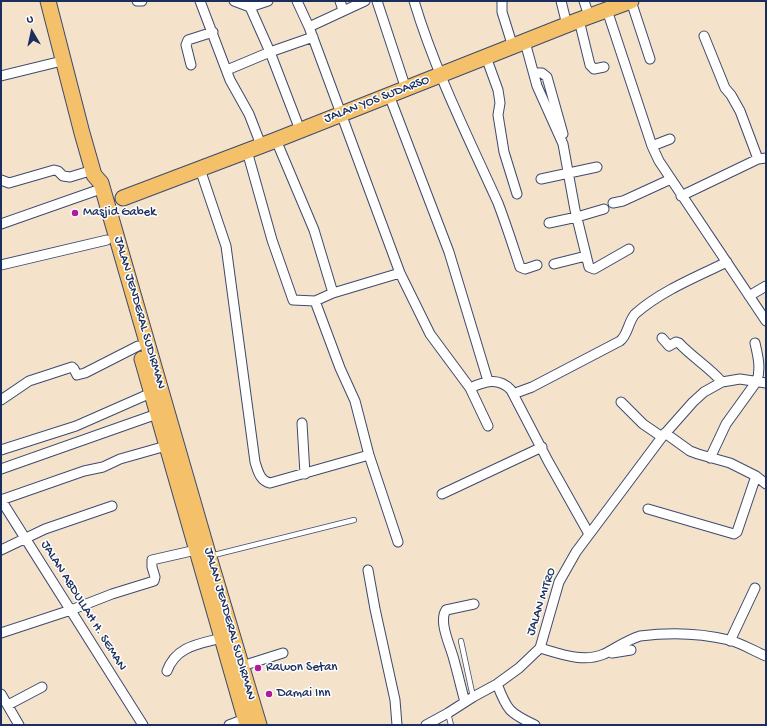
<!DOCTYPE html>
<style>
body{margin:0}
#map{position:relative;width:767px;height:726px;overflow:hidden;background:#f4e3ca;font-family:"Gochi Hand",sans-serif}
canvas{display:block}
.frame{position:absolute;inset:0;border:2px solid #1b2f5e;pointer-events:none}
.north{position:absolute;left:12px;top:12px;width:40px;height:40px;-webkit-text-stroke:3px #fff;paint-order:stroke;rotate:351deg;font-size:11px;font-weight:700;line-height:16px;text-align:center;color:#1b2f5e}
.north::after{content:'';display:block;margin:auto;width:14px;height:18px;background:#1b2f5e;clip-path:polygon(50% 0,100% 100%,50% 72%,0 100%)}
</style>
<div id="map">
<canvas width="767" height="726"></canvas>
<div class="frame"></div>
<div class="north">U</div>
</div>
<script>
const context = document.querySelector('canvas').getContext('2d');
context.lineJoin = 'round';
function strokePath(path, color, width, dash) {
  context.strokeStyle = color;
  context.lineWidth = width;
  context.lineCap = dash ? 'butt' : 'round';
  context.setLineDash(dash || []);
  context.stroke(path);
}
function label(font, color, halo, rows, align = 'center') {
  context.font = font + ' "Gochi Hand",sans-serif';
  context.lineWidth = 3;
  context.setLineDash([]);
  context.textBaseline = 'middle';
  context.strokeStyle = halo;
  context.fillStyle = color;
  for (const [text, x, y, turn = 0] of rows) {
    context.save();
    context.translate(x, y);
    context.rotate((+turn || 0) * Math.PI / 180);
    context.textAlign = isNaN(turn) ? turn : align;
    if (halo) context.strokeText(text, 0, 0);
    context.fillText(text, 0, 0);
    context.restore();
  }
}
const service = new Path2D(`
 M210 556 354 520
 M461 641 473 697
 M448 713 451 725`);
const minor = new Path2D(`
 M137 1H142
 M200 1 230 80 249 114 261 145
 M234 1 250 7 270 52 300 130
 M297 1 309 27 365 1
 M340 1 343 10
 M377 1 406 89
 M414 1C435 71 468 137 498 203 506 224 513 246 520 267L525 269 537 265
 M502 1V12L513 47
 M561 1 567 25
 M584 1 589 16
 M631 1 650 59
 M250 7 268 1
 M607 10 652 146 659 161 766 321
 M579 20 590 65 594 69 604 67
 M309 27 400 273 430 334 470 388 488 426
 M704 36 725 88 731 95 740 111 758 159
 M525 42 537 86 563 144 575 210 589 267 594 269 629 249
 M486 57 498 90 500 103 498 115 504 152 517 194
 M191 65 186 45 188 40 213 32
 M227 70 270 52 313 37
 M534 73H542L547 77 563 134
 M1 76 62 61
 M389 95 449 252 488 381
 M276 140 314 230 333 293
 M652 146 670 139
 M247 151 272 240 293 300 315 301 333 293 400 273
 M200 169 226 246 255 462C258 471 260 481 270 483L369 455
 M541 179 597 167
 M1 180 9 183 54 170 58 171 63 176 70 177 93 170
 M681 196 758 159 766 158
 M613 203 623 201 671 179
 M549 223 577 217 604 209
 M1 224 95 191
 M554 264 586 256
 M1 265 107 240
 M749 296 766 286
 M315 301 340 368 355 401 369 455 398 542
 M662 338 669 346 676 342 679 343C692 357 709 367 722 382
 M470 388C485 381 499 377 511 390L548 461 589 534
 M513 394 532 387 620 341C628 335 628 322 635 314 661 291 696 277 727 262
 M1 400 29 381 72 367 74 369 77 375 85 373 138 346
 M621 402 643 424 662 437
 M302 423 305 474
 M665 433 690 451 698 454 730 463 756 476 766 484
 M1 450 76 426 151 393
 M710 458 726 424 757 381C761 368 758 356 755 343
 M1 469 157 414
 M442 494 542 447
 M1 500 143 725
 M1 500 84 471 103 467 120 459 166 446
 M648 509 734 534 737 532 756 476
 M1 550 45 529 112 506
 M368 570 375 609 395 700 397 725
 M1 633 71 610 112 594 154 581 155 577 152 567V560L196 550
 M730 641 755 588
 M540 648C561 654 583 663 604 654 616 648 627 640 640 636 670 632 700 633 729 640 741 643 754 651 766 656
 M612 653 631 650
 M242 666 283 653
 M167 671C176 646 199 644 222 638
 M497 684C507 710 509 713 535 725
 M1 694 19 725
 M465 702C461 688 458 674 454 660 451 647 438 622 446 610L474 604
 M8 705 42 687
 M229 725 245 719
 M426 725 448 713 473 697 497 684 519 668 540 648 559 582 576 552 662 437 693 402 704 392 722 382 740 379 766 383`);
const trunk = new Path2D(`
 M48 1 82 133 94 175 101 183 209 557 259 725
 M123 198 276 140 579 20 631 1
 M142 359 247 725`);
strokePath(service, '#3c4a6e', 6);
strokePath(minor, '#3c4a6e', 11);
strokePath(trunk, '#3c4a6e', 17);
strokePath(service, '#fff', 4.5);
strokePath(minor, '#fff', 9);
strokePath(trunk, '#f4c16a', 15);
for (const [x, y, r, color] of [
 [75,213,4,"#b5179e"],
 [258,668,4,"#b5179e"],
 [269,694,4,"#b5179e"]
]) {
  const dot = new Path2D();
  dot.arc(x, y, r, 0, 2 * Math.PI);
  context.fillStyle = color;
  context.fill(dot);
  strokePath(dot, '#fff', 1.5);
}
label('13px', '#1b2f5e', '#fff', [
 ["JALAN YOS SUDARSO",377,100,-21],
 ["JALAN JENDERAL SUDIRMAN",139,313,74],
 ["JALAN MITRO",542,602,-72],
 ["JALAN ABDULLAH H. SEMAN",83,606,58],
 ["JALAN JENDERAL SUDIRMAN",229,624,74]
]);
label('13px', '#1b2f5e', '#fff', [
 ["Masjid Gabek",83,213],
 ["Rawon Setan",266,668],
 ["Damai Inn",277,694]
], 'left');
</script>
